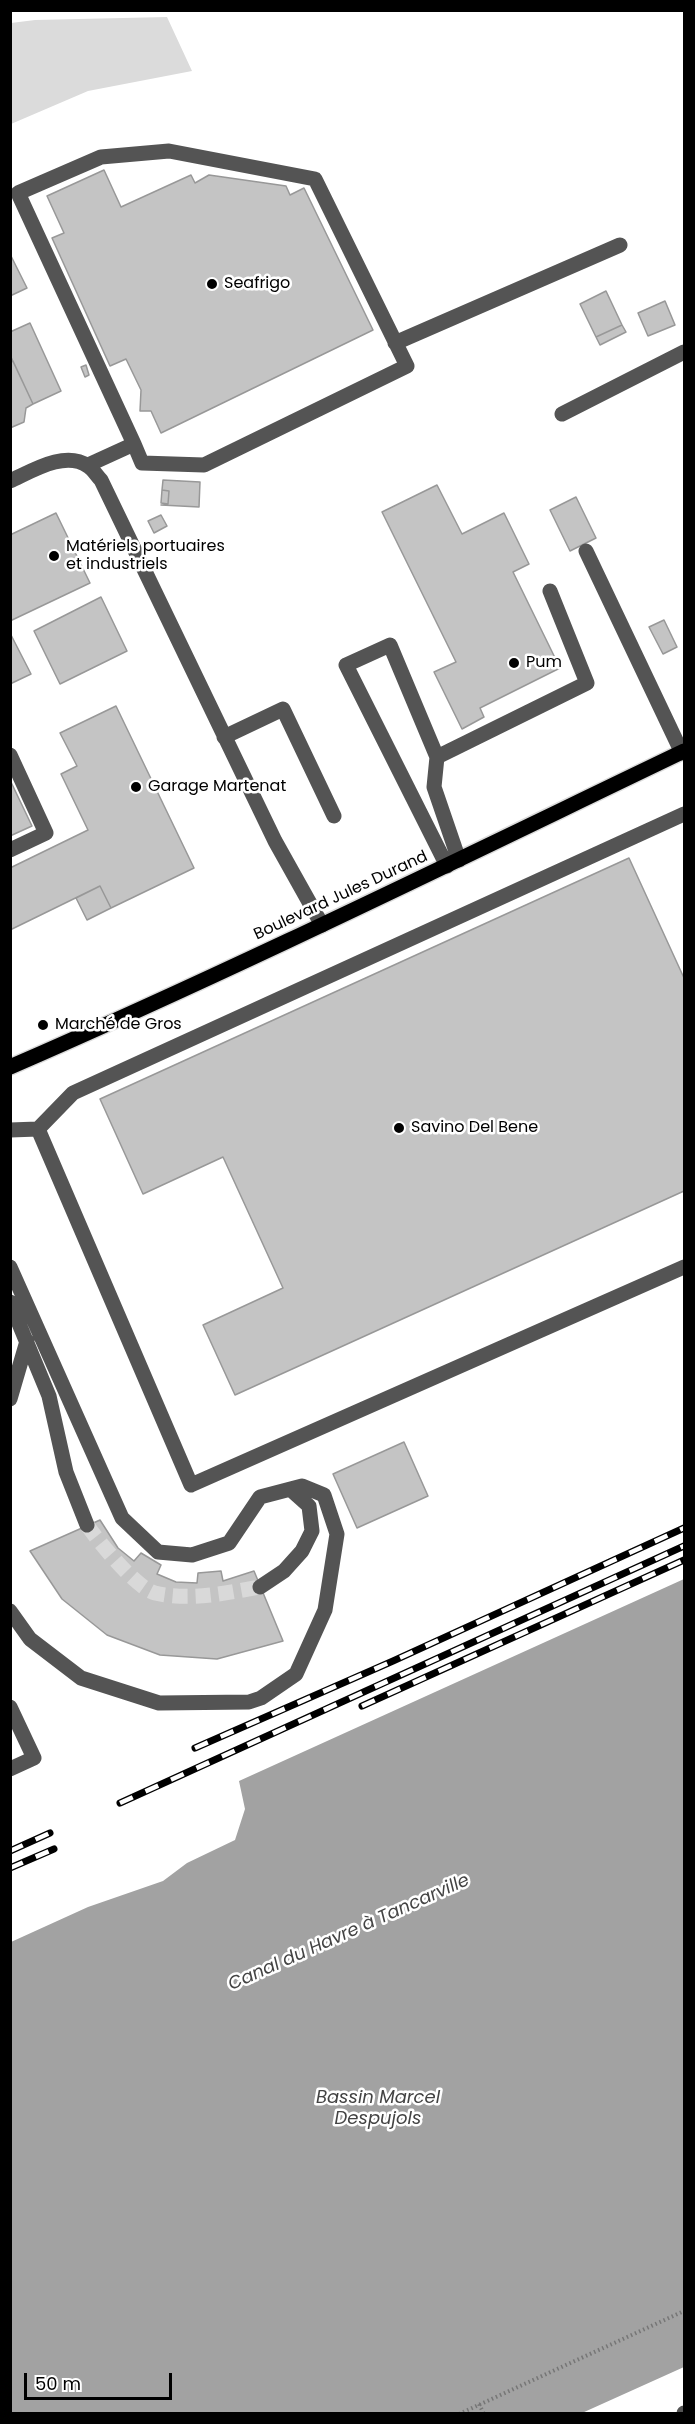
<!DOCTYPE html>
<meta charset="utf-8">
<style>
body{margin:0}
#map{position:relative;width:695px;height:2424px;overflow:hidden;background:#fff;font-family:Poppins,sans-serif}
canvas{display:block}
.frame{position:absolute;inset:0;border:12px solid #000;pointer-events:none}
.scale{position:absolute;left:24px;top:2373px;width:148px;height:27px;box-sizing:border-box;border:3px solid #000;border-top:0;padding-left:8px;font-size:18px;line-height:21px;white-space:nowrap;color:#000;-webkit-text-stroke:4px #fff;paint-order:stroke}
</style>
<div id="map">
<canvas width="695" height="2424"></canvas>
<div class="frame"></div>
<div class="scale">50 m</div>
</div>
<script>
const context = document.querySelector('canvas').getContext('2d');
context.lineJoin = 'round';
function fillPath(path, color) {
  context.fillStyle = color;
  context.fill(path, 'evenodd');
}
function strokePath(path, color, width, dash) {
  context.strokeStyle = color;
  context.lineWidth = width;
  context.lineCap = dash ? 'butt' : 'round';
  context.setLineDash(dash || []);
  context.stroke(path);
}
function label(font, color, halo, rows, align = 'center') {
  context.font = font + ' Poppins,sans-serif';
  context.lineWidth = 5;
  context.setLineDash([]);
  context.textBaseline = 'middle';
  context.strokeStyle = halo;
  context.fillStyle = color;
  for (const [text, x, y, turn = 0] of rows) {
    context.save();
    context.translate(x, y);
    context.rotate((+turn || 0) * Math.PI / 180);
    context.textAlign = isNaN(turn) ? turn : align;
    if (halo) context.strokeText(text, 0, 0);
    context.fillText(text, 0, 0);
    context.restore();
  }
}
fillPath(new Path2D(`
 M167 17 192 71 88 91 11 124V23L35 20Z`), '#dbdbdb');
fillPath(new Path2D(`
 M684 1579V2367L582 2413H11V1942L88 1907 163 1881 187 1863 235 1840 245 1809 239 1781Z`), '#a2a2a2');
const building = new Path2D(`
 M104 170 121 207 191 175 195 183 209 175 286 186 290 195 304 188 373 330 161 433 151 411H140L141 390 126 359 110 366 52 238 64 233 47 196Z
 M10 254 27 288 10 296Z
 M606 291 622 325 596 337 580 304Z
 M665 301 675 325 648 336 638 313Z
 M30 323 61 391 33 404 10 355V332Z
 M622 325 626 332 600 345 596 337Z
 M13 361 33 404 26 408 24 422 10 428V363Z
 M86 365 89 375 85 377 81 367Z
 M163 480 200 482 199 507 161 505 168 504 169 491 162 490Z
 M437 485 462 534 504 513 529 564 513 572 560 668 480 708 484 717 462 729 434 672 456 662 382 512Z
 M162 490 169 491 168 504 161 503Z
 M576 497 596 538 570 551 550 510Z
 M56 513 90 583 10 621V535Z
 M161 515 167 526 154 533 148 521Z
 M101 597 127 651 60 684 34 631Z
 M664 620 677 647 663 654 649 627Z
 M10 633 31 674 10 684Z
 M116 706 194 868 111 908 100 886 10 930V868L88 830 61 774 77 766 60 733Z
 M10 780 32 826 10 836Z
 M629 858 684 978V1191L235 1395 203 1325 283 1288 223 1157 143 1194 100 1099Z
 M100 886 111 908 87 920 76 898Z
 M404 1442 428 1496 357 1528 333 1474Z
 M100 1520 118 1548 134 1561 141 1553 161 1565 157 1574 176 1582 197 1583 198 1573 221 1571 223 1581 254 1571 283 1641 217 1659 160 1655 107 1635 62 1599 30 1551Z`);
fillPath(building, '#c4c4c4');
strokePath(building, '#989898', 1.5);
strokePath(new Path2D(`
 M87 1525C99 1542 136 1588 155 1593 189 1601 226 1593 260 1587`), '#d9d9d9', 15, [15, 8]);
const major = new Path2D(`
 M10 1067C238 968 461 858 684 751`);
strokePath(major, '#dbdbdb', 18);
strokePath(new Path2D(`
 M479 2404 484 2414
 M459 2414 684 2311`), '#767676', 4, [1.5, 3]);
strokePath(new Path2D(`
 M395 343 620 245
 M562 414 684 352
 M88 465 134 444 18 193 101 157 169 151 315 179 407 366 204 465 142 463 134 444
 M10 481C32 471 65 450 88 466 93 469 97 476 101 480L275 841 322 925
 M586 551 682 753
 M224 737 283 709 334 816
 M10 755 46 833 10 850
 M437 757 587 683 550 591
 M447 866 346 665 390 645 437 757 434 787 459 860
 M38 1129 73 1093 684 814
 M10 1130 38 1129 191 1485 684 1267
 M10 1267 122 1518 158 1552 192 1555 229 1543 260 1497 302 1486 324 1495 337 1534 325 1610 296 1674 261 1698 249 1702 159 1703 81 1678 30 1639 10 1611
 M10 1302 49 1396 66 1472 87 1525
 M10 1399 27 1341
 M260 1587 284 1571 302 1551 312 1531 309 1506 290 1489
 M10 1707 34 1758 10 1769
 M684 2414V2413`), '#545454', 15);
strokePath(major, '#000', 15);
const rail = new Path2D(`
 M362 1706 684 1560
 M195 1748 393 1661 684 1528
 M120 1803 684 1546
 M10 1851 50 1833
 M10 1868 54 1849`);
strokePath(rail, '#000', 7);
strokePath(rail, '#fff', 4.5, [14]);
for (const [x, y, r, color] of [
 [212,284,6,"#000"],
 [54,556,6,"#000"],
 [514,663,6,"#000"],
 [136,787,6,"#000"],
 [43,1025,6,"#000"],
 [399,1128,6,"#000"]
]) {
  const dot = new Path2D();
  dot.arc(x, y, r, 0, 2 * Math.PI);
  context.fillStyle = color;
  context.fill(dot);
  strokePath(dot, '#fff', 2);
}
label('16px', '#000', '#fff', [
 ["Seafrigo",224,284],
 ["Matériels portuaires",66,547],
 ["et industriels",66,565],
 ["Pum",526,663],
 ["Garage Martenat",148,787],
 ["Marché de Gros",55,1025],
 ["Savino Del Bene",411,1128]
], 'left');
label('16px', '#000', '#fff', [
 ["Boulevard Jules Durand",341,896,-25]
]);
label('italic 18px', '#434343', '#fff', [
 ["Canal du Havre à Tancarville",349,1933,-24],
 ["Bassin Marcel",378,2098],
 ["Despujols",378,2119]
]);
</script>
